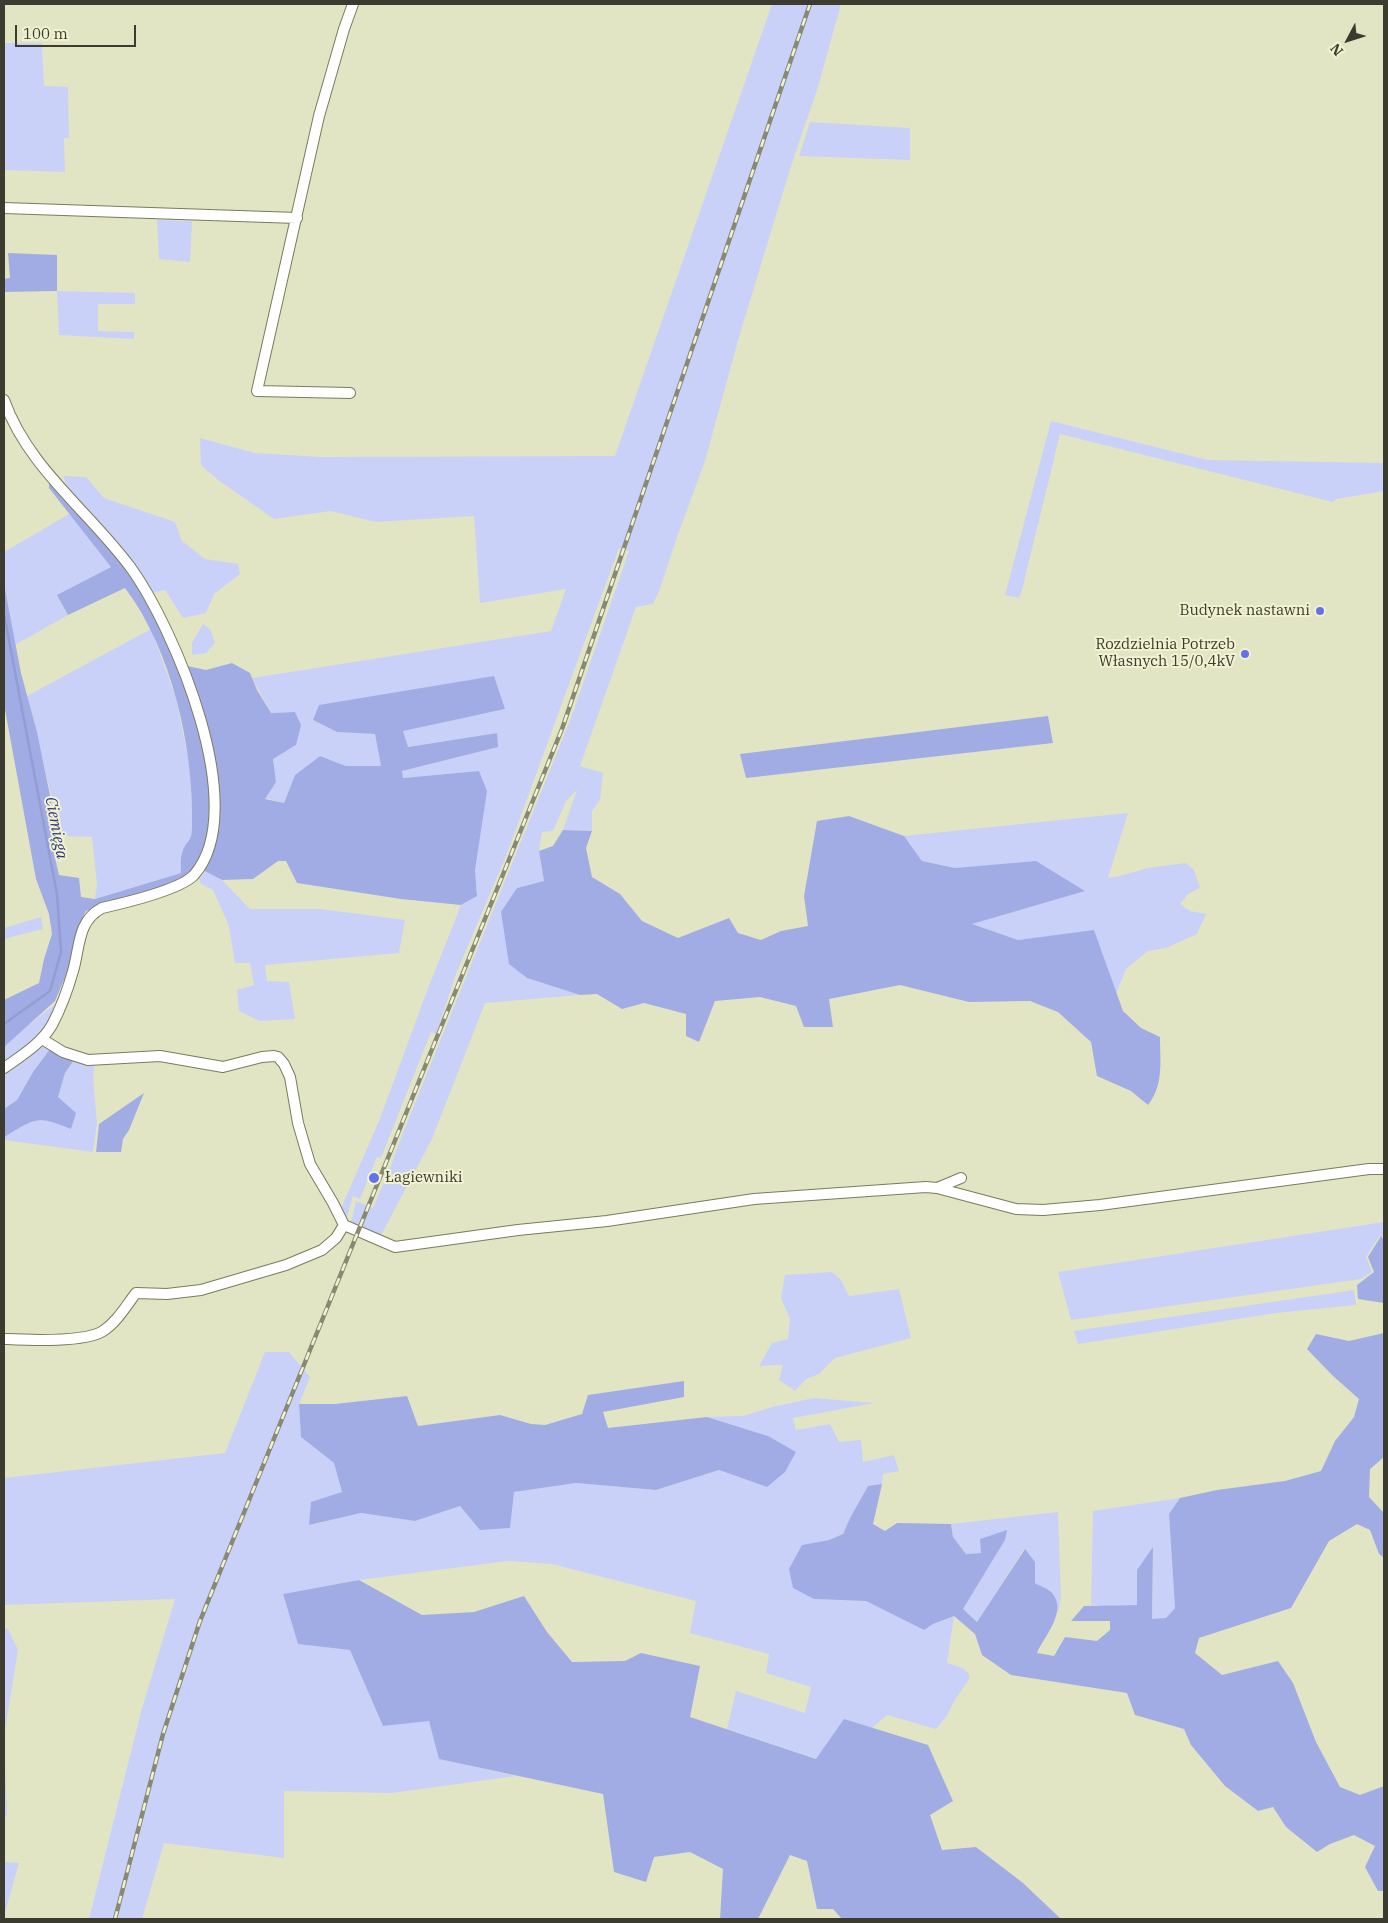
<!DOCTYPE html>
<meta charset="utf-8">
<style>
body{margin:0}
#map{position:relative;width:1388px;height:1923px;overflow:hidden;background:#e2e5c4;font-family:"IBM Plex Serif",serif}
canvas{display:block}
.frame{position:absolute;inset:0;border:5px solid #3b3c2f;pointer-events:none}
.north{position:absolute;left:1323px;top:15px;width:50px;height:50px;-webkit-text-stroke:4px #f0f2d1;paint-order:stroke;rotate:230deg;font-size:14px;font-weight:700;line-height:20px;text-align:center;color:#3b3c2f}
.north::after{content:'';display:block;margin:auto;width:18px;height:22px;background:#3b3c2f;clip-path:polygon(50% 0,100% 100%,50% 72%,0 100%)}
.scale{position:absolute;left:15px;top:25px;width:121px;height:22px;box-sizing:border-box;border:2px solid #3b3c2f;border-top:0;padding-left:6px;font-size:15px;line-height:18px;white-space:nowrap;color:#3b3c2f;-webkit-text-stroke:4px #f0f2d1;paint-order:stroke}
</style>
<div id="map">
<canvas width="1388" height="1923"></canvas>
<div class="frame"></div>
<div class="north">N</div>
<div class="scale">100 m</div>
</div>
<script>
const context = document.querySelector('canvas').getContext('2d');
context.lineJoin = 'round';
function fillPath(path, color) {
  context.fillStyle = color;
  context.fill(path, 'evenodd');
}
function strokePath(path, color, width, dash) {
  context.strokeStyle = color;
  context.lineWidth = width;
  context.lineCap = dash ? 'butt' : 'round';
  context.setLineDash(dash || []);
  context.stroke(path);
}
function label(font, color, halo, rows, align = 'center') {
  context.font = font + ' "IBM Plex Serif",serif';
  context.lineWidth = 4;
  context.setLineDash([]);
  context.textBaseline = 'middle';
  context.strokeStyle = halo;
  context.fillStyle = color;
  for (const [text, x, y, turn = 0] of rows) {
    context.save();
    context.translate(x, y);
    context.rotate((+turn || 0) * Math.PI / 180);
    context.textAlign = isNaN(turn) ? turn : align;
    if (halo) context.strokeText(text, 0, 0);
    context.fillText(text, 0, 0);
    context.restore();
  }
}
fillPath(new Path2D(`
 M772 4H841L818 87 790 169 739 337 705 461 677 537 660 589 653 604 636 607 580 766 603 773 600 800 592 811V831L563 830 577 790 566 801 553 831 542 832 539 851 544 881 517 888 506 938 510 964 527 978 580 995 485 1003 432 1139 379 1239 347 1226 339 1213 379 1121 427 991 461 905 477 896 475 870 480 833 479 771 403 778 402 771 497 747V733L407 747 403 730 505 709 313 720 337 732 375 734 381 766H346L320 756 295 775 284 803 265 798 276 782 273 759 296 745 295 712 271 713 252 678 551 631 566 589 480 603 474 516 376 522 331 511 274 519 218 480 201 465 200 438 255 453 321 457 615 456ZM619 548 629 551 571 718 402 1135 389 1171 373 1208 356 1201 351 1223 346 1220 353 1196 360 1199 377 1157 381 1158 431 1032 436 1034 456 974 506 856Z
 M4 43H42L44 86 68 87 69 138H64L65 172 4 170Z
 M810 122 910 128V160L799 156Z
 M157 220 192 221 190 262 159 259Z
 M57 291 135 293V304H98V331L134 332V339L59 335Z
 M1051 421 1208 460 1384 463V491L1336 499 1333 502 1060 434 1022 590 1019 598 1005 595Z
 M63 476 86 477 104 498 175 522 182 541 205 559 238 564 240 574 214 594 206 613 183 618 165 590 151 593 132 563 68 488Z
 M71 513 111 567 58 595 68 615 15 645 4 584V552Z
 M203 624 210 629 215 643 206 653 192 655V643Z
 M151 629 176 698 190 768 193 828 190 841 182 851 181 873 95 899 97 885 92 837 62 836C48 790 40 742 27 696Z
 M1128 813 1108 878 1120 876 1148 868 1186 863 1194 870 1200 888 1188 894 1180 904 1190 911 1206 914 1197 934 1166 948 1148 951 1126 969 1116 994 1094 931 1018 940 971 924 1084 891 1036 862 955 868 922 861 904 836Z
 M206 871 222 880 250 909H321L405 920 399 953 265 965 267 981 289 982 295 1019 260 1021 239 1011 237 990 254 985 250 963H235L229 926 213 890 201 884 199 879Z
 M41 917 43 929 4 939V928Z
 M54 1005 55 1008 38 1039 4 1064V1047L17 1034Z
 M38 1047H45L50 1049 33 1072 17 1100 4 1109V1073Z
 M74 1060 95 1064 93 1077 97 1124 93 1152 4 1140V1137L33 1120 51 1121 65 1073Z
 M1384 1222V1239L1380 1235 1366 1257 1372 1272 1361 1279 1071 1320 1058 1272Z
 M832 1272 841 1280 849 1296 899 1289 911 1338 835 1358 819 1374 806 1379 795 1391 779 1380 783 1365 759 1366 772 1343 788 1339 790 1319 781 1298 785 1275Z
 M1354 1290 1356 1305 1276 1313 1078 1344 1074 1331Z
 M265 1352H289L310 1377 299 1404 301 1437 334 1463 342 1492 310 1525 361 1513 415 1521 460 1506 480 1529 510 1528 513 1492 576 1483 656 1490 719 1470 767 1487 768 1436 707 1417 743 1416 772 1407 814 1398 874 1403 793 1418 796 1430 830 1424 839 1442 861 1440 863 1462 894 1455 899 1471 883 1474 882 1484 868 1486 850 1518 843 1534 829 1540 802 1545 814 1599 866 1601 924 1630 933 1624 954 1616 947 1663 963 1668 969 1674V1679L953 1703 947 1716 936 1729 887 1715 872 1728 845 1720 817 1759 727 1729 736 1691 805 1713 811 1687 766 1673 769 1654 690 1633 696 1601 552 1564 508 1561 359 1580 283 1594 298 1644 350 1650 383 1726 429 1720 440 1759 516 1776 392 1793 284 1791V1858L164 1843 142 1919H89L141 1712 175 1599 4 1605V1478L225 1453Z
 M1180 1498 1169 1514 1175 1608 1166 1618 1152 1620 1153 1548 1137 1570V1605H1111L1102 1621H1091L1099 1605H1091L1093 1511Z
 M1058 1512 1061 1597 1058 1614C1055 1594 1052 1593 1035 1583V1563L1024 1549 977 1622 963 1609 1005 1540 981 1553 966 1554 953 1537 951 1524Z
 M4 1628 8 1629 18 1650 4 1736 7 1816H4Z
 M4 1862 19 1863 4 1916Z`), '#c9d1f9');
fillPath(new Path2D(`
 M8 253 57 255V291L4 292V279L10 278Z
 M49 480 115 552 145 595 178 664 206 670 232 663 250 673 257 690 271 713 295 712 301 725 296 745 273 759 276 782 265 799 284 803 295 775 320 756 346 766H381L375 734 337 732 313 720 319 705 494 676 505 709 403 731 408 747 497 733 498 747 402 771 403 778 479 771 487 791 475 870 477 896 461 905 401 899 297 883 286 861H278L253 879 222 880 197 867 188 877 168 886 86 911 79 925 68 970 55 1001 4 1047V1000L39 983 44 959 52 934 49 914 36 879 4 704V584L21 673 37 732 52 805 62 836 52 845 59 875 79 878 81 897 95 899 181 873C181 866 180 856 183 850 188 839 192 842 192 826 194 749 172 650 125 588L68 615 57 595 111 567 49 488Z
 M1048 716 1053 743 746 778 740 754Z
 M849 816 904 836 922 861 955 868 1036 861 1085 891 972 924 1018 940 1094 930 1123 1011 1141 1028 1160 1037C1160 1061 1164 1085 1148 1105L1131 1091 1097 1076 1091 1042 1058 1012 1030 1001 969 1002 900 985 829 999 833 1027H804L796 1006 760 997 715 1001 699 1042 686 1036V1014L644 1003 622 1009 597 994 580 995 527 978 509 964 501 912 517 888 544 881 539 851 553 846 563 830 592 831 586 848 592 877 620 894 642 921 678 938 729 918 738 933 761 940 781 931 808 926 804 896 817 821Z
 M50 1049 74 1060 65 1073 58 1097 76 1113 71 1129C36 1114 35 1119 4 1137V1109L17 1100 33 1072Z
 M144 1093 129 1130 123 1139 121 1152H96L99 1124Z
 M1381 1236 1384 1240V1303L1358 1299 1357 1285 1374 1272 1368 1257Z
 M1384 1333V1457L1370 1469 1369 1497 1384 1513V1558L1379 1554 1370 1530 1357 1524 1329 1541 1291 1608 1199 1638 1195 1653 1222 1675 1278 1661 1293 1683 1316 1742 1340 1787 1360 1795 1384 1786V1891H1378L1365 1867 1375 1846 1354 1835 1330 1844 1317 1852 1286 1827 1273 1807 1258 1811 1225 1786 1191 1745 1184 1729 1135 1715 1127 1693 1011 1675 982 1655 975 1634 954 1616 933 1624 924 1630 866 1601 814 1599 793 1588 789 1569 802 1545 829 1540 843 1534 850 1518 868 1486 882 1484 873 1524 885 1531 897 1523 951 1524 953 1537 966 1554 981 1553 980 1539 1007 1530 1005 1540 963 1609 977 1622 1025 1549 1035 1562V1583C1040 1586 1049 1589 1052 1593 1068 1612 1044 1636 1037 1653L1054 1656 1065 1637 1097 1641 1110 1630V1621H1071L1084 1606 1137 1605V1570L1153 1547 1152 1619 1166 1618 1175 1608 1169 1514 1180 1498 1217 1490 1285 1481 1321 1471 1335 1441 1354 1417 1359 1399 1332 1375 1307 1349 1316 1334 1349 1341Z
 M684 1381V1397L603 1412 608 1428 707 1417 768 1436 796 1452 785 1472 767 1487 719 1470 656 1490 576 1483 514 1492 510 1528 480 1530 460 1506 415 1521 361 1513 309 1525 311 1502 342 1492 334 1463 301 1437 299 1404H335L407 1396 418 1426 500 1415 531 1424 545 1425 582 1414 588 1395Z
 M359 1580 422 1615 474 1612 524 1596 547 1632 572 1662 625 1661 641 1653 700 1666 690 1717 816 1759 844 1719 928 1745 953 1801 930 1815 942 1850 976 1847 1023 1883 1061 1919H842L833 1909H817L807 1861 790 1855 758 1919H720L723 1869 690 1852 654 1857 646 1882 614 1872 603 1794 439 1759 429 1721 383 1726 350 1650 298 1644 283 1594Z`), '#a2ace4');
strokePath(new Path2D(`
 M4 614 57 894 61 952 50 991 4 1024`), '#939dd4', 2.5);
const minor = new Path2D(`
 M4 208 297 218
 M350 393 257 391 319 116 344 29 353 4
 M4 400C28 468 89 511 131 568 174 628 252 809 194 875 180 890 124 903 102 908 77 921 80 948 73 971 68 989 61 1008 52 1025 41 1044 21 1056 4 1068
 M937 1188 961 1178
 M344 1225 395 1247 518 1230 607 1221 754 1199 926 1187 937 1188 1016 1209 1043 1210 1100 1205 1369 1169H1384
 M4 1339C27 1340 84 1343 103 1331 117 1322 126 1306 136 1293L167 1294 201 1290 286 1265 322 1250 336 1238 344 1225 333 1203 310 1164 298 1123 290 1077 284 1064 278 1057 274 1056 262 1057 223 1067 160 1056 88 1060 63 1052 42 1039`);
strokePath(minor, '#797b5d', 12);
strokePath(minor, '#fff', 10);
const rail = new Path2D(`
 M115 1919 163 1734 200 1621 562 729 810 4`);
strokePath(rail, '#878973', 4.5);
strokePath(rail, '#f0f2d1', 2.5, [8]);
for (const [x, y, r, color] of [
 [1320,611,5,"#6670e9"],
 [1245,654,5,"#6670e9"],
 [374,1178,6,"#6670e9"]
]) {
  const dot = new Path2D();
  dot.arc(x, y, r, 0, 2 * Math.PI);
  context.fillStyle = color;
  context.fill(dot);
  strokePath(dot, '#f0f2d1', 2);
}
label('15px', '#3b3c2f', '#f0f2d1', [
 ["Budynek nastawni",1310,611],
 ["Rozdzielnia Potrzeb",1235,645],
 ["Własnych 15/0,4kV",1235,662],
 ["Łagiewniki",385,1178,"left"]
], 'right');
label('italic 16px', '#313679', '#f0f2d1', [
 ["Ciemięga",56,828,79]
]);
</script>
